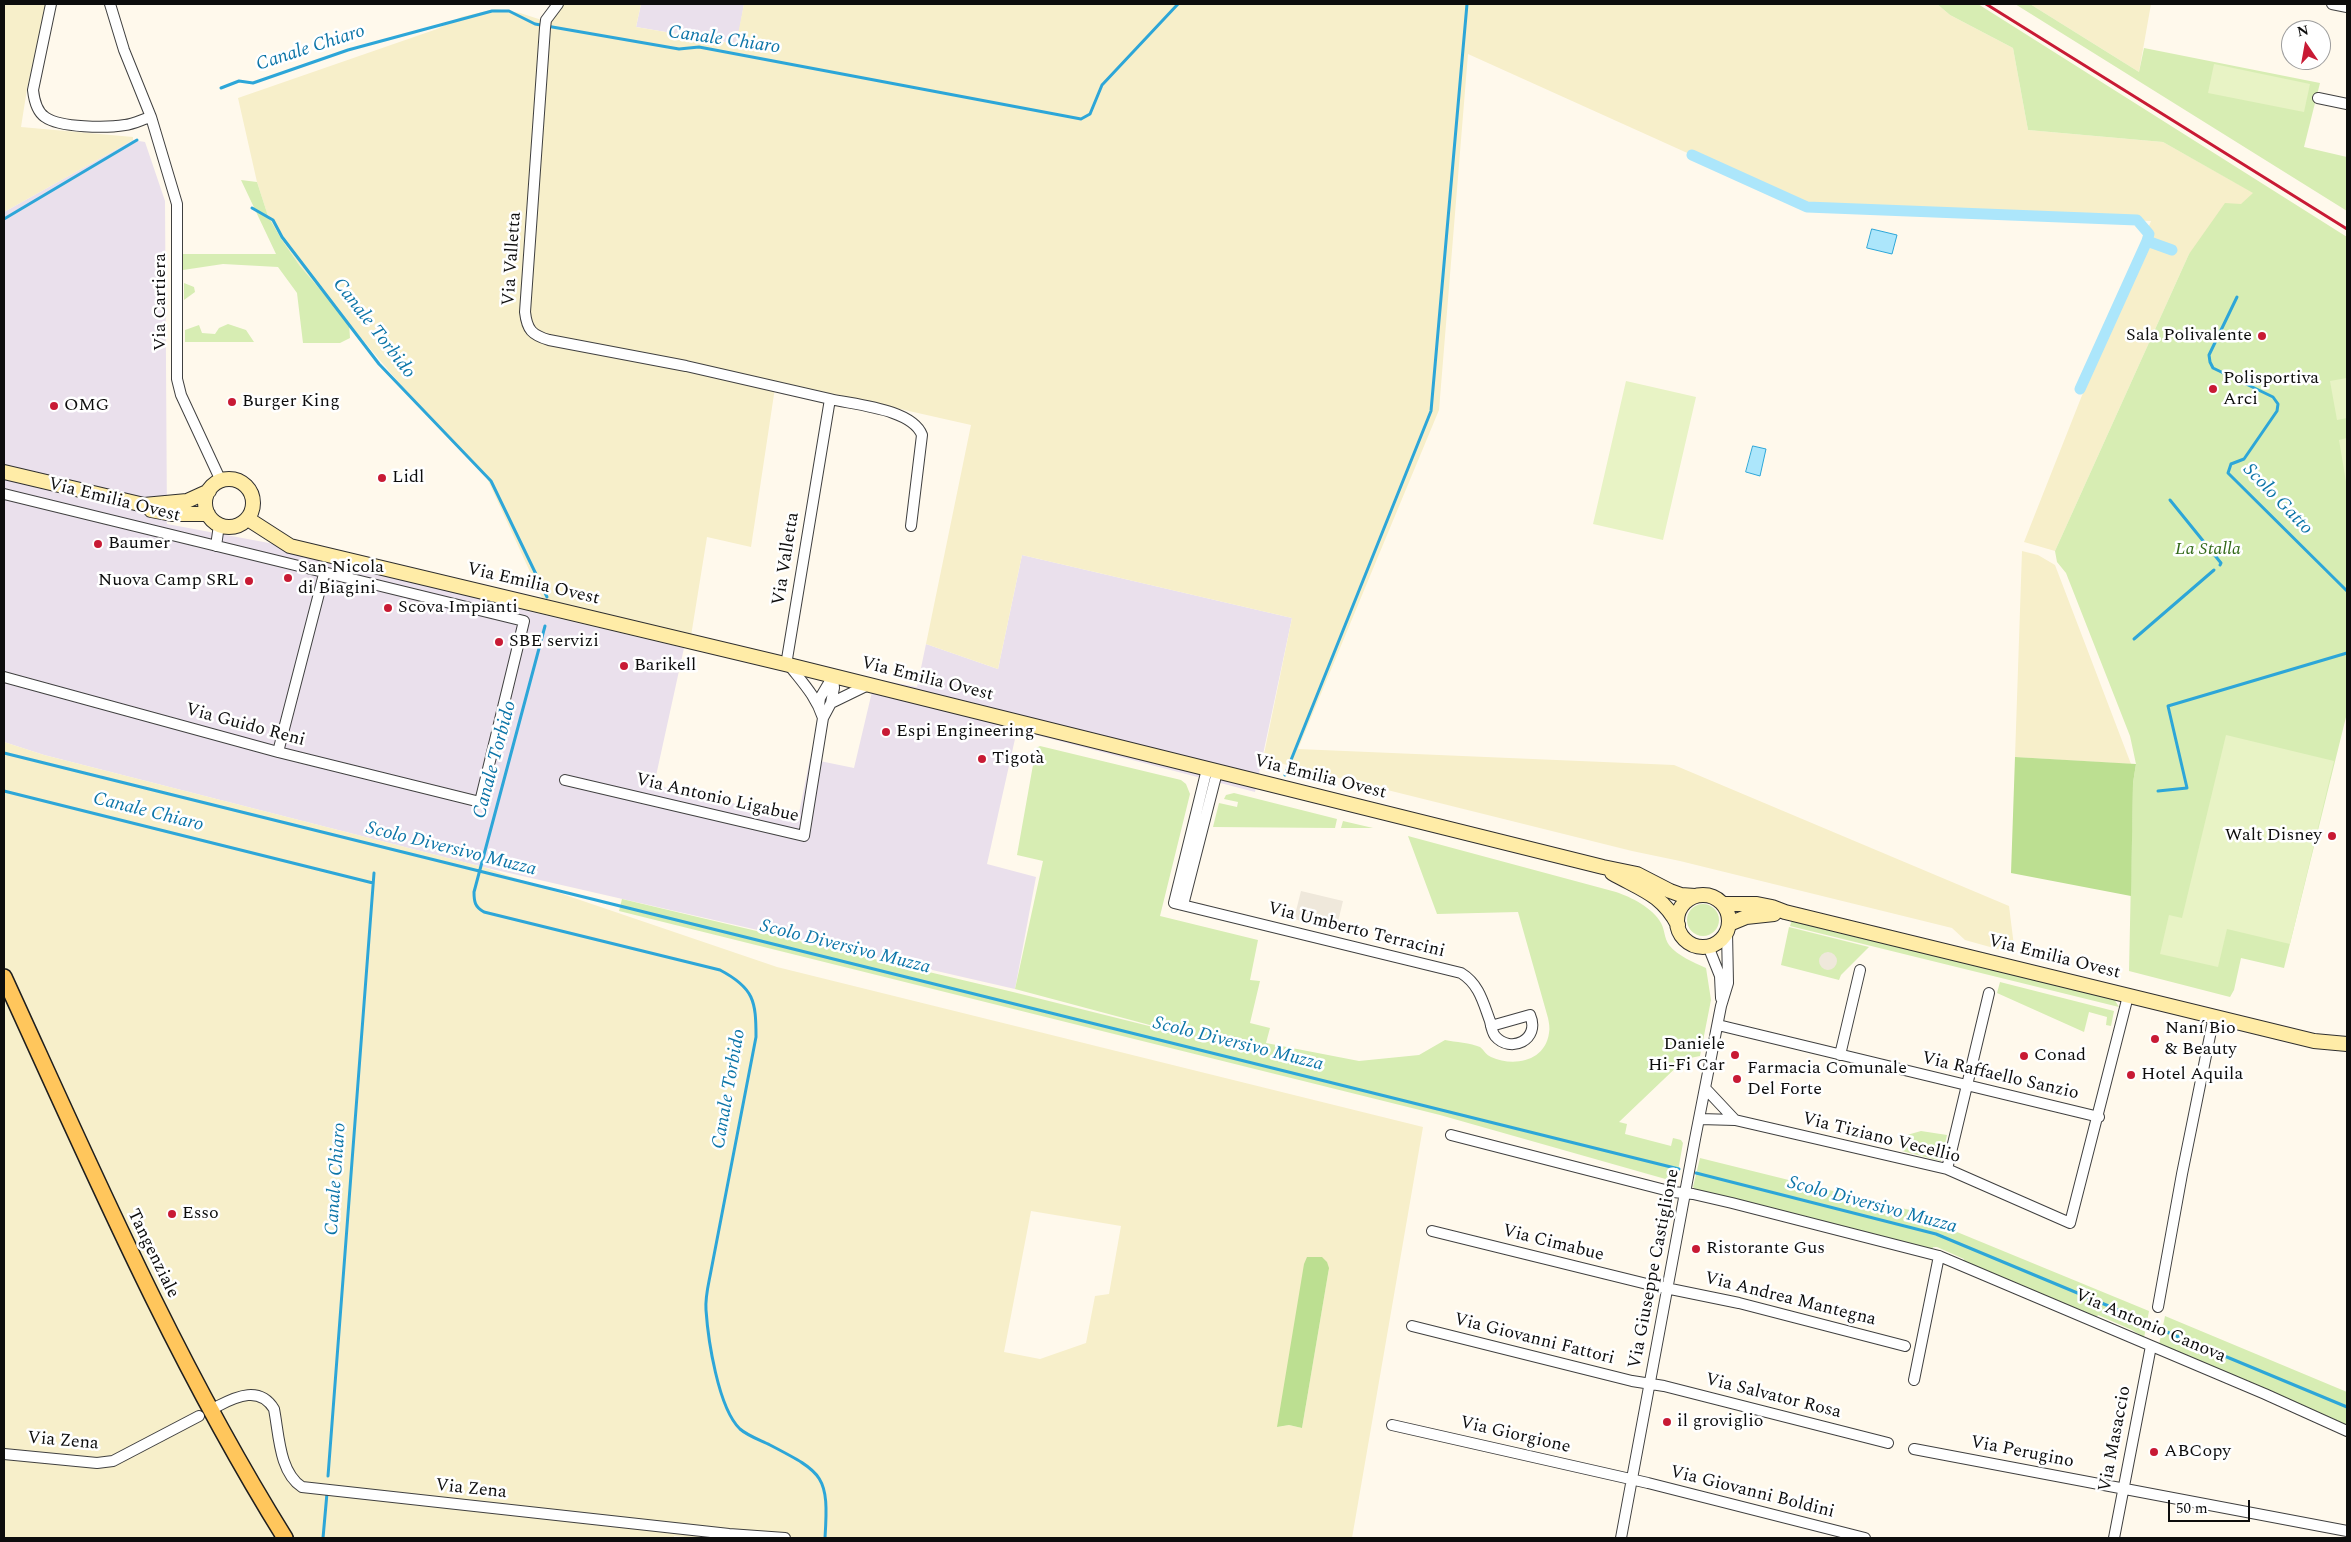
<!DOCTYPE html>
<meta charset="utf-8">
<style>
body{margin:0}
#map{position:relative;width:2351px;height:1542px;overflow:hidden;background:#fff9ec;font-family:Spectral,serif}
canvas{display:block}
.frame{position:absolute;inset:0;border:5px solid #0d0d0d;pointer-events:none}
.north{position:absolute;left:2281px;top:20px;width:50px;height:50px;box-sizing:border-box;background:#fff;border:1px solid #9e9e9e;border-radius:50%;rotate:348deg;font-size:14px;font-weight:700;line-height:20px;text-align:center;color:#0d0d0d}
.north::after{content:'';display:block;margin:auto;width:18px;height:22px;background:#c81a34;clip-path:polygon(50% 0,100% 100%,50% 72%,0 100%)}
.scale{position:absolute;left:2168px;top:1500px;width:82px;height:22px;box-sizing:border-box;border:2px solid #0d0d0d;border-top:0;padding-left:6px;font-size:15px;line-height:18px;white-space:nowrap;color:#0d0d0d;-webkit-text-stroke:4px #fff;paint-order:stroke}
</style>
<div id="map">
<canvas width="2351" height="1542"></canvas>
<div class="frame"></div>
<div class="north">N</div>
<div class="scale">50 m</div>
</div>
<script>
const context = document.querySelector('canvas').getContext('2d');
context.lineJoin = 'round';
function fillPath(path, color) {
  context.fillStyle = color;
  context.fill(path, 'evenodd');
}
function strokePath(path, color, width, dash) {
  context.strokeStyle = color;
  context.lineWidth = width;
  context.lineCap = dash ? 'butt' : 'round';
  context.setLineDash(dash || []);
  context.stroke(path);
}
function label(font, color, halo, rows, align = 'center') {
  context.font = font + ' Spectral,serif';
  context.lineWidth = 5;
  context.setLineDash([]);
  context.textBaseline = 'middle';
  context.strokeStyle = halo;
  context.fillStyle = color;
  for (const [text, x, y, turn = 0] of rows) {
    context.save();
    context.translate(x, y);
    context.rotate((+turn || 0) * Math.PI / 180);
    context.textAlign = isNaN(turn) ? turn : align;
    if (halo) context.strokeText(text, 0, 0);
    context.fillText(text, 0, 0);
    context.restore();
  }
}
fillPath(new Path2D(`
 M641 4H744L737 44 636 27Z
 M133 140 145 142 165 201 167 524 269 543 527 611 684 648 654 785 798 818 810 759 854 768 875 679 917 687 926 644 998 669 1022 555 1292 618 1255 792 1017 730 987 864 1036 877 1015 989 483 867 44 755 4 742V212Z`), '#eae0ec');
fillPath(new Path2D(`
 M4 4H46L27 89 21 127 133 137V140L4 212Z
 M561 4H641L636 27 736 44 744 4H1937L1950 15 2013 48 2028 130 2163 142 2254 193 2189 254 2055 551 2024 542 2151 221 1807 207 1468 54 1439 410 1298 749 1674 765 2009 906 2015 954 1965 940 1952 928 1680 861 1632 851 1263 759 1292 618 1022 555 998 669 926 644 971 425 776 381 751 547 707 537 691 636 543 600 486 476 417 404 300 266 282 240 268 216 257 182 238 98 437 29 461 17 495 9 520 13 548 22Z
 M2030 4H2151L2139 72Z
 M2022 551 2038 555 2055 565 2131 764 2015 757Z
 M4 742 44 755 483 867 777 967 1423 1127 1352 1538H696L674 1536V1538H4ZM1031 1211 1121 1226 1109 1294 1095 1296 1086 1343 1040 1359 1004 1352ZM1329 1268 1302 1428 1289 1425 1278 1427Z`), '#f7efca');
fillPath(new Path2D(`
 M1937 4H1978L2347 237V713L2284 968 2241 958 2234 990 2230 997 2129 971 2133 783 2136 764 2130 736 2066 573 2057 562 2055 551 2189 254 2225 203 2241 204 2253 193 2163 142 2028 130 2013 48 1950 15Z
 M2015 4H2030L2139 72 2144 48 2320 83 2304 147 2347 157V211Z
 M241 180 257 182 268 216 282 240 300 266 349 323 350 338 340 343H303L297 293 278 267 223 264 183 270 182 254H276Z
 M184 283 194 287 195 292 184 300Z
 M228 324 246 330 254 342H185V330L199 325 202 333 215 334 219 328Z
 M1040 746 1181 780 1186 784 1190 794 1160 916 1258 940 1250 980 1260 981 1250 1023 1270 1028 1266 1043 1359 1061 1419 1055 1445 1040C1455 1042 1471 1043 1480 1047 1484 1050 1486 1055 1491 1057 1513 1067 1545 1062 1549 1033 1550 1028 1549 1023 1548 1018L1518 912 1437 914 1408 836 1616 892C1631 897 1653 908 1661 923 1665 930 1664 938 1669 945 1678 956 1693 962 1706 968L1711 1000 1700 1056 1685 1059 1619 1122 1627 1124 1625 1134 1671 1146 1673 1138 1681 1140 1683 1143 1676 1182 1440 1115 619 911 622 899 1013 992 1217 1043 1015 989 1043 861 1017 855 1036 748Z
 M1234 793 1337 819 1335 828 1213 827 1219 803 1237 807 1238 802 1224 799 1226 795Z
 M1343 821 1373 828H1341Z
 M1687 920a16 16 0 1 1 32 0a16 16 0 1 1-32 0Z
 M1792 920 2114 999 2119 1007 1790 926Z
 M1789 927 1869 947 1841 975 1839 980 1781 965Z
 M2000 982 2114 1011 2111 1026 2106 1025 2107 1017 2089 1012 2084 1032 1997 993Z
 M1921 1131 1947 1135 1941 1161 1902 1151 1907 1135Z
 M1700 1158 1942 1218 1940 1225 2149 1311 2144 1338 2132 1330 2098 1315 2096 1318 1963 1262 1964 1259 1937 1247H1933L1932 1250 1697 1191 1693 1187Z
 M2165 1316 2347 1392V1426L2159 1345Z`), '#d7edb3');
fillPath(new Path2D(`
 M2015 757 2136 764 2133 783 2131 896 2011 873Z
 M1307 1257H1322L1327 1262 1329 1268 1302 1428 1289 1425 1277 1427 1304 1264Z`), '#bcdf91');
fillPath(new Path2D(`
 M2214 64 2310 84 2304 112 2208 93Z
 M2347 378V418L2337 420 2330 381Z
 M1626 381 1696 397 1663 540 1593 524Z
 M2347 438V488L2339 440Z
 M2226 735 2334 761 2290 944 2227 929 2218 967 2160 954 2169 915 2182 918Z`), '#e8f3c5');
fillPath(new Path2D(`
 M1301 891 1343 901 1336 930 1294 919Z
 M1819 961a9 9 0 1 1 18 0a9 9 0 1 1-18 0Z`), '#efe8db');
const water = new Path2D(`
 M1872 229 1897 235 1892 254 1867 248Z
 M1753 446 1766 449 1760 476 1746 472Z`);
fillPath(water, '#ace6fb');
strokePath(water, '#2da6d8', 1);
strokePath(new Path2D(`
 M221 88 239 81 253 83 348 50 492 11H509L535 24 679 49 699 47 1081 119 1090 114 1102 85 1178 4
 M252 208 273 220 282 237 379 364 491 481 547 597
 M4 219 137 140
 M2237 297 2209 355 2210 362 2213 368 2273 397 2278 404 2277 411 2244 459 2231 464 2228 473 2347 591
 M2170 500 2221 563 2220 565
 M545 626 474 892C474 902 475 907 484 912L720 970C754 988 756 1001 756 1037L710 1276C708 1286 705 1299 706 1310 708 1339 718 1408 740 1429 748 1436 760 1440 770 1445 824 1473 829 1476 825 1538
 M2134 639 2214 570
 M4 753 1679 1169
 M1285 775 1431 411 1467 4
 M4 791 373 883
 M2158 791 2187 788 2168 706 2347 653
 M1696 1173 1936 1234 2147 1322
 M2162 1330 2347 1407
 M328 1476 374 873
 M323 1538 327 1493`), '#2da6d8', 3);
strokePath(new Path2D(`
 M1692 155 1807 207 2137 220 2149 234 2147 241 2172 250
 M2080 389 2147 241`), '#ace6fb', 11);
const minor = new Path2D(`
 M51 4 33 90C34 99 36 111 45 117 60 128 107 128 125 125 134 124 143 119 151 117
 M110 4 124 50 151 117 177 204V379L181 395 221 481
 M558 4 546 20 545 28 525 312C527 330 532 335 549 340L686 366 830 399 786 665
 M2332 4 2347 7
 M2318 98 2347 104
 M830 399C856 405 912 409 922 435L911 526
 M4 494 524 621 480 802 278 752 4 677
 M216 546 219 525
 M789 665C802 682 816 696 823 718
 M831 703 834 688 833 676
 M819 706 820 698 833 676
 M278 752 324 574
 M1207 769 1174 903 1461 973C1479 984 1483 1002 1490 1021 1491 1026 1492 1032 1495 1036 1510 1054 1541 1040 1530 1015L1491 1026
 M565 780 804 836 823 718 831 703 868 685
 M1183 905 1217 772
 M1708 946 1720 976 1721 998
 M1718 1025 2099 1117
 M1840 1055 1860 970
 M1705 1088 1735 1120
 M1700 1119 1735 1120 1947 1169 2070 1223 2128 996
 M1451 1135 1673 1192 1693 1194 1732 1203 1939 1256 2265 1394 2347 1431
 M1947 1169 1989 993
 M1432 1231 1651 1285 1739 1303 1905 1346
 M2158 1307 2182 1174 2214 1016
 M1412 1326 1632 1381 1664 1386 1888 1443
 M1914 1380 1939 1256
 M218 1406C237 1396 260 1386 274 1409 279 1434 279 1472 302 1487L729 1534 785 1538
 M1392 1425 1648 1483 1865 1538
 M1914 1449 2347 1531
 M4 1454 97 1463 113 1461 199 1416
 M1621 1538 1695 1139 1721 1006 1728 983 1727 931
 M2114 1538 2151 1346`);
const secondary = new Path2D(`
 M4 472 144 505 187 501 209 491
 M205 503a24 24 0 1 1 48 0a24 24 0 1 1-48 0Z
 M151 510 172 514H208
 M248 519 290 546 789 665 1603 867 1637 874 1670 891 1681 895 1695 896
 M1612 873C1640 889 1662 894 1678 925
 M1677 921a26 26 0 1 1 52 0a26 26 0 1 1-52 0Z
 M1723 904H1757L1772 907 1785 912 2314 1041 2347 1044
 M1729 924 1746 917 1774 914`);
const primary = new Path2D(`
 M4 977C91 1167 174 1360 285 1538`);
strokePath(minor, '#404040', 12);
strokePath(secondary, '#2f2f2f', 16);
strokePath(primary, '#1e1e1e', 18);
strokePath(minor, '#fff', 10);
strokePath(secondary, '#ffeca7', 14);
strokePath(primary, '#ffc65c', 15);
strokePath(new Path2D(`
 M1986 4 2347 229`), '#c81a34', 3);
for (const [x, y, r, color] of [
 [2262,336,5,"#c81a34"],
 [2213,389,5,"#c81a34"],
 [232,402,5,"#c81a34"],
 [54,406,5,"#c81a34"],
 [382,478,5,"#c81a34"],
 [98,544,5,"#c81a34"],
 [288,578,5,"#c81a34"],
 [249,581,5,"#c81a34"],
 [388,608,5,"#c81a34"],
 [499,642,5,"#c81a34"],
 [624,666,5,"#c81a34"],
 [886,732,5,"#c81a34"],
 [982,759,5,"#c81a34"],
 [2332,836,5,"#c81a34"],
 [2155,1039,5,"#c81a34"],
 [1735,1055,5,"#c81a34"],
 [2024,1056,5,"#c81a34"],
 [2131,1075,5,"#c81a34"],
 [1737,1079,5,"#c81a34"],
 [172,1214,5,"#c81a34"],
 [1696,1249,5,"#c81a34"],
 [1667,1422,5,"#c81a34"],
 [2154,1452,5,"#c81a34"]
]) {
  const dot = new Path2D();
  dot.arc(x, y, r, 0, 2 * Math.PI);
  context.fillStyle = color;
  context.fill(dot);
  strokePath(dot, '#fff', 2);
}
label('18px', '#0d0d0d', '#fff', [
 ["Via Valletta",513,259,-86],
 ["Via Cartiera",161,302,-90],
 ["Via Emilia Ovest",114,501,14],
 ["Via Valletta",787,559,-81],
 ["Via Emilia Ovest",533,585,13],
 ["Via Emilia Ovest",927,680,14],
 ["Via Guido Reni",245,726,15],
 ["Via Emilia Ovest",1320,778,14],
 ["Via Antonio Ligabue",717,799,13],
 ["Via Umberto Terracini",1356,931,14],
 ["Via Emilia Ovest",2054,958,14],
 ["Via Raffaello Sanzio",2000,1077,13],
 ["Via Tiziano Vecellio",1881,1139,14],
 ["Via Cimabue",1553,1244,14],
 ["Tangenziale",152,1254,64],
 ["Via Giuseppe Castiglione",1655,1269,-79],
 ["Via Andrea Mantegna",1790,1300,14],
 ["Via Antonio Canova",2150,1327,23],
 ["Via Giovanni Fattori",1534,1340,14],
 ["Via Salvator Rosa",1773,1397,14],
 ["Via Giorgione",1515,1436,13],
 ["Via Masaccio",2116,1439,-79],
 ["Via Zena",63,1442,5],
 ["Via Perugino",2022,1453,11],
 ["Via Zena",471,1490,6],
 ["Via Giovanni Boldini",1752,1493,14]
]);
label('18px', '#0d0d0d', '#fff', [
 ["Sala Polivalente",2252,336,"right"],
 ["Polisportiva",2223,379],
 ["Arci",2223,400],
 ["Burger King",242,402],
 ["OMG",64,406],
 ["Lidl",392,478],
 ["Baumer",108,544],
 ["San Nicola",298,568],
 ["di Biagini",298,589],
 ["Nuova Camp SRL",239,581,"right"],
 ["Scova Impianti",398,608],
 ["SBE servizi",509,642],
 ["Barikell",634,666],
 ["Espi Engineering",896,732],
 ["Tigotà",992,759],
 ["Walt Disney",2322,836,"right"],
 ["Naní Bio",2165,1029],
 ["& Beauty",2165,1050],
 ["Daniele",1725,1045,"right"],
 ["Hi-Fi Car",1725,1066,"right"],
 ["Conad",2034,1056],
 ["Farmacia Comunale",1747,1069],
 ["Del Forte",1747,1090],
 ["Hotel Aquila",2141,1075],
 ["Esso",182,1214],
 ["Ristorante Gus",1706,1249],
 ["il groviglio",1677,1422],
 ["ABCopy",2164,1452]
], 'left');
label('italic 18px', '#326918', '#fff', [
 ["La Stalla",2208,550]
]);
label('italic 19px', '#0c75a8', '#fff', [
 ["Canale Chiaro",724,41,8],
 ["Canale Chiaro",311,49,-18],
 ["Canale Torbido",373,329,52],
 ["Scolo Gatto",2277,500,46],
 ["Canale Torbido",496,760,-75],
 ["Canale Chiaro",148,813,14],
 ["Scolo Diversivo Muzza",451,850,14],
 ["Scolo Diversivo Muzza",845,948,14],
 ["Scolo Diversivo Muzza",1238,1045,14],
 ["Canale Torbido",730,1089,-80],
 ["Canale Chiaro",337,1179,-86],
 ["Scolo Diversivo Muzza",1872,1206,15]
]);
</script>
